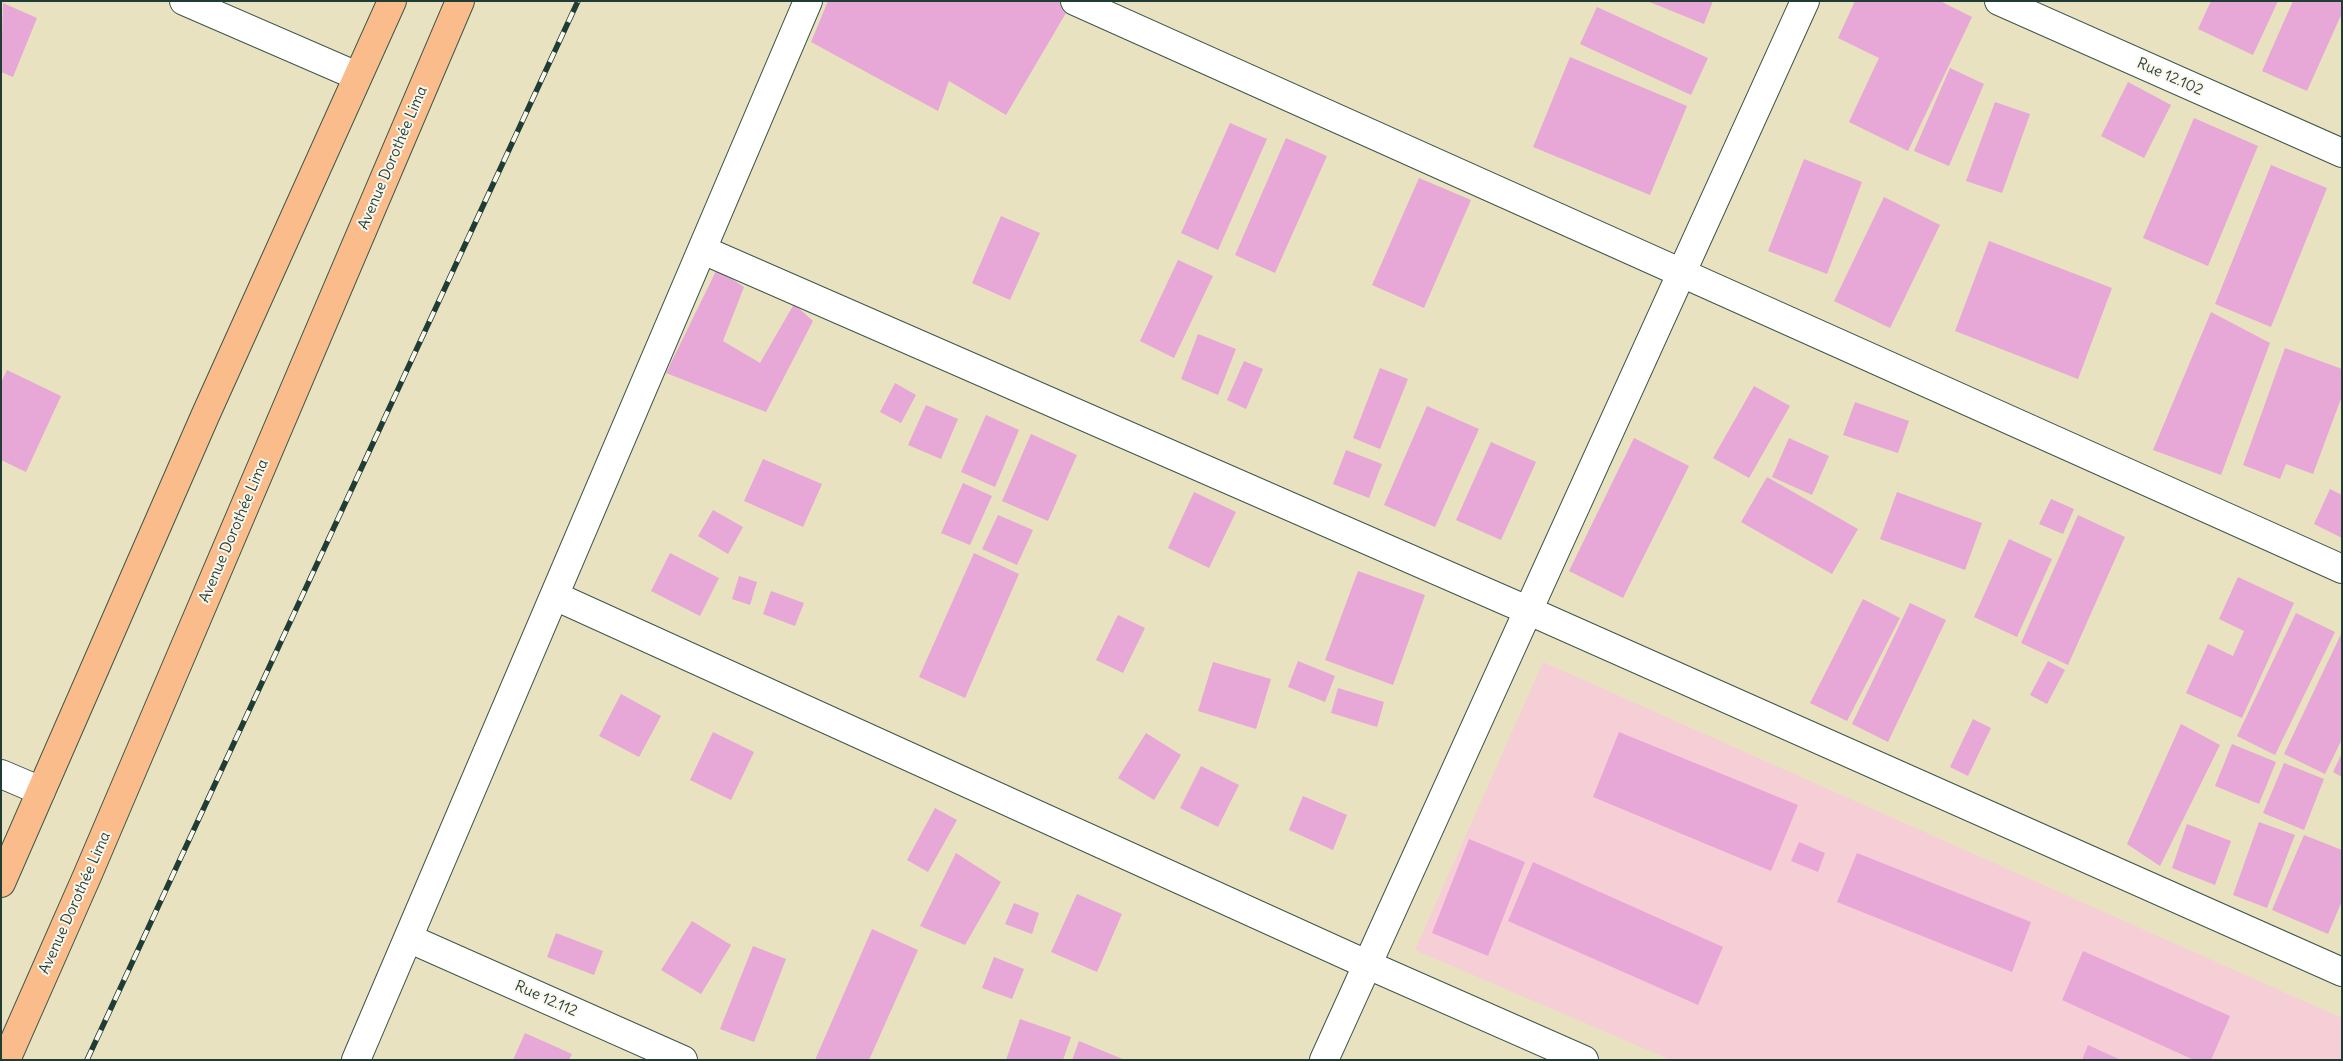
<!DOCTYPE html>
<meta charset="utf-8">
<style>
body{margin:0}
#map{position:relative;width:2343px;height:1061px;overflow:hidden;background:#e8e2c0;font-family:Delius,sans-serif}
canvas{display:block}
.frame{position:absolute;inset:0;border:2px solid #1f3d34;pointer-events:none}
</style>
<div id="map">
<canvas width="2343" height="1061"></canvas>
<div class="frame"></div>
</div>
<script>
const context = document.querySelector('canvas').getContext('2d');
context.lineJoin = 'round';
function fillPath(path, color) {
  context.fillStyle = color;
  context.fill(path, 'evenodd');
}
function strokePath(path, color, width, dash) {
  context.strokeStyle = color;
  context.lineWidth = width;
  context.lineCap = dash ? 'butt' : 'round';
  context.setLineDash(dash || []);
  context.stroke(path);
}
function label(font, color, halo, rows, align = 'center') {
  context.font = font + ' Delius,sans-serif';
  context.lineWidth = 4;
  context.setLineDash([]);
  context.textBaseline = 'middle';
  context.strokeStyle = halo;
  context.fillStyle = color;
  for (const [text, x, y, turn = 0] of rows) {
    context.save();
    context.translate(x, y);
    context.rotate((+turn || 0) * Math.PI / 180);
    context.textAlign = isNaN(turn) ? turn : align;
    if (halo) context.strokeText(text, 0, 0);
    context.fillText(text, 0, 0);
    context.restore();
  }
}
fillPath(new Path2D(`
 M1543 662 2342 1018V1060H1671L1415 950Z`), '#f6cfd6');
fillPath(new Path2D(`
 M828 1H1073L1006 115 949 81 938 111 811 42Z
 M1647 1H1713L1704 24Z
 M1855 1H1940L1972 17 1908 151 1849 122 1879 58 1838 38Z
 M2211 1H2278L2253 55 2198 29Z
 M2293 1H2342V13L2307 91 2262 71Z
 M3 3 37 18 13 77 1 72Z
 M1597 7 1708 58 1691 95 1580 44Z
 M1570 57 1687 106 1650 195 1533 147Z
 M1950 68 1984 84 1949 166 1914 151Z
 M2128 82 2171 105 2144 158 2101 136Z
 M1995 102 2030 114 2002 193 1966 181Z
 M2194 118 2258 146 2208 266 2143 238Z
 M1230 123 1267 139 1218 250 1181 233Z
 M1286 138 1327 156 1275 273 1235 255Z
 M1804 159 1862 182 1827 274 1768 251Z
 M2271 165 2327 188 2271 327 2215 304Z
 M1419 178 1471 200 1424 308 1372 285Z
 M1884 197 1940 225 1890 328 1834 301Z
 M1001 216 1040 233 1010 300 972 283Z
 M1989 241 2112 288 2078 379 1955 331Z
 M1178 260 1213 276 1174 358 1140 341Z
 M717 269 744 287 723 341 760 363 794 304 813 321 766 412 666 373Z
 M2211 312 2270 343 2221 475 2153 450Z
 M1198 334 1236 349 1218 395 1181 379Z
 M2285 348 2342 369V396L2313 474 2286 464 2280 479 2243 465Z
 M1244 361 1263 369 1246 409 1227 400Z
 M1380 368 1408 379 1380 449 1353 438Z
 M7 370 61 396 26 472 1 460V383Z
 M895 383 916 395 901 423 880 412Z
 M1754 386 1790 406 1749 478 1713 458Z
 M1855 402 1909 421 1898 453 1843 435Z
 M926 405 958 419 941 459 908 445Z
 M1427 406 1479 429 1435 527 1384 505Z
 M986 415 1019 430 995 487 961 472Z
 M1031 434 1077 455 1048 521 1002 501Z
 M1634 438 1689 466 1623 598 1569 571Z
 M1789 438 1829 456 1812 495 1772 477Z
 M1491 442 1536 462 1501 540 1456 520Z
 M1346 450 1382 464 1369 498 1333 484Z
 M763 459 822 484 803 527 744 501Z
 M1767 477 1858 529 1832 574 1741 522Z
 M963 483 992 496 970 545 941 533Z
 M2330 489 2342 495V538L2314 524Z
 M1194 492 1236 512 1209 568 1168 548Z
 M1897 492 1982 523 1965 570 1880 539Z
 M2051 499 2074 509 2063 534 2039 524Z
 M713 510 743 527 728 554 698 536Z
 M998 515 1033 530 1017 565 982 549Z
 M2078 515 2125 537 2068 665 2021 643Z
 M2009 539 2052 559 2017 637 1974 617Z
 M670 553 719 578 700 616 651 591Z
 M974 553 1019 574 965 698 919 677Z
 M1358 571 1425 595 1393 685 1325 660Z
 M739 576 757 582 750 605 732 599Z
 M2238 577 2294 603 2242 718 2186 693 2208 644 2233 656 2244 631 2219 619Z
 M771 591 804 603 795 626 763 614Z
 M1863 599 1900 618 1847 721 1810 703Z
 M1910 603 1946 620 1888 742 1852 724Z
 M2296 613 2335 632 2275 755 2237 736Z
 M1118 615 1145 628 1123 673 1096 660Z
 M2342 632V739L2325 774 2284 754Z
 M1298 661 1335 676 1325 702 1288 687Z
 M2048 661 2065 670 2047 704 2030 695Z
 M1213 662 1271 679 1256 729 1198 711Z
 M1338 688 1384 702 1377 727 1331 713Z
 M621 694 661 716 639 757 599 736Z
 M1973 719 1991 728 1968 776 1950 767Z
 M2181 724 2220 745 2160 866 2127 844Z
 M713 732 754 752 731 800 690 780Z
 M1619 732 1798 805 1771 871 1593 797Z
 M1146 733 1181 755 1154 800 1118 778Z
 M2232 744 2276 762 2259 804 2215 786Z
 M2342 753V777L2333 772Z
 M2284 763 2324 779 2304 830 2263 813Z
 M1201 766 1239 785 1218 827 1180 808Z
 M1303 796 1347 815 1333 850 1289 830Z
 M935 808 957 820 928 872 907 860Z
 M2259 822 2295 835 2267 908 2233 895Z
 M2187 824 2231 841 2215 885 2172 868Z
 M2304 835 2342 850V901L2328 934 2272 910Z
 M1469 839 1525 862 1488 956 1432 933Z
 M1799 842 1825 853 1818 872 1791 861Z
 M956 853 1001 882 965 945 920 926Z
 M1857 853 2031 922 2012 972 1837 902Z
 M1533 862 1723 947 1698 1005 1508 921Z
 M1077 894 1122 914 1097 972 1051 952Z
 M1014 903 1039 913 1032 934 1005 924Z
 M692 921 731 945 701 994 661 970Z
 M872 929 918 950 869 1060H815Z
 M556 933 603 951 594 975 547 957Z
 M753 946 786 959 754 1042 720 1029Z
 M2083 951 2230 1016 2211 1060H2194L2062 1000Z
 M994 957 1024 969 1012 999 982 988Z
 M1020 1019 1071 1037 1063 1060H1006Z
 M525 1033 572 1054 569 1060H513Z
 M1079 1041 1125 1060H1072Z
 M2088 1045 2121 1060H2082Z`), '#e7a7d7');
const minor = new Path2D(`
 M184 1 357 76
 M1075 1 2342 569
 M1999 1 2342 153
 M703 250 1527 610 2342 972
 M555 596 1366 964 1584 1060
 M1 774 41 791
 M408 938 683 1060
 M356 1060 808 1
 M1324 1060 1805 1`);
const major = new Path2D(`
 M1 883 205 416 392 1
 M6 1060 88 874 460 1`);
strokePath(minor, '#3d5649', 30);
strokePath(major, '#3d5649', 30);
strokePath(minor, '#fff', 28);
strokePath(major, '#f9bc8a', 28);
const rail = new Path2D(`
 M87 1060 578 1`);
strokePath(rail, '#1f3d34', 5.5);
strokePath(rail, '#fbf7ec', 4, [11]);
label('15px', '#1f3d34', '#fbf7ec', [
 ["Rue 12.102",2170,77,24],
 ["Avenue Dorothée Lima",393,158,-67],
 ["Avenue Dorothée Lima",234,531,-67],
 ["Avenue Dorothée Lima",75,903,-66],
 ["Rue 12.112",546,999,24]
]);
</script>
